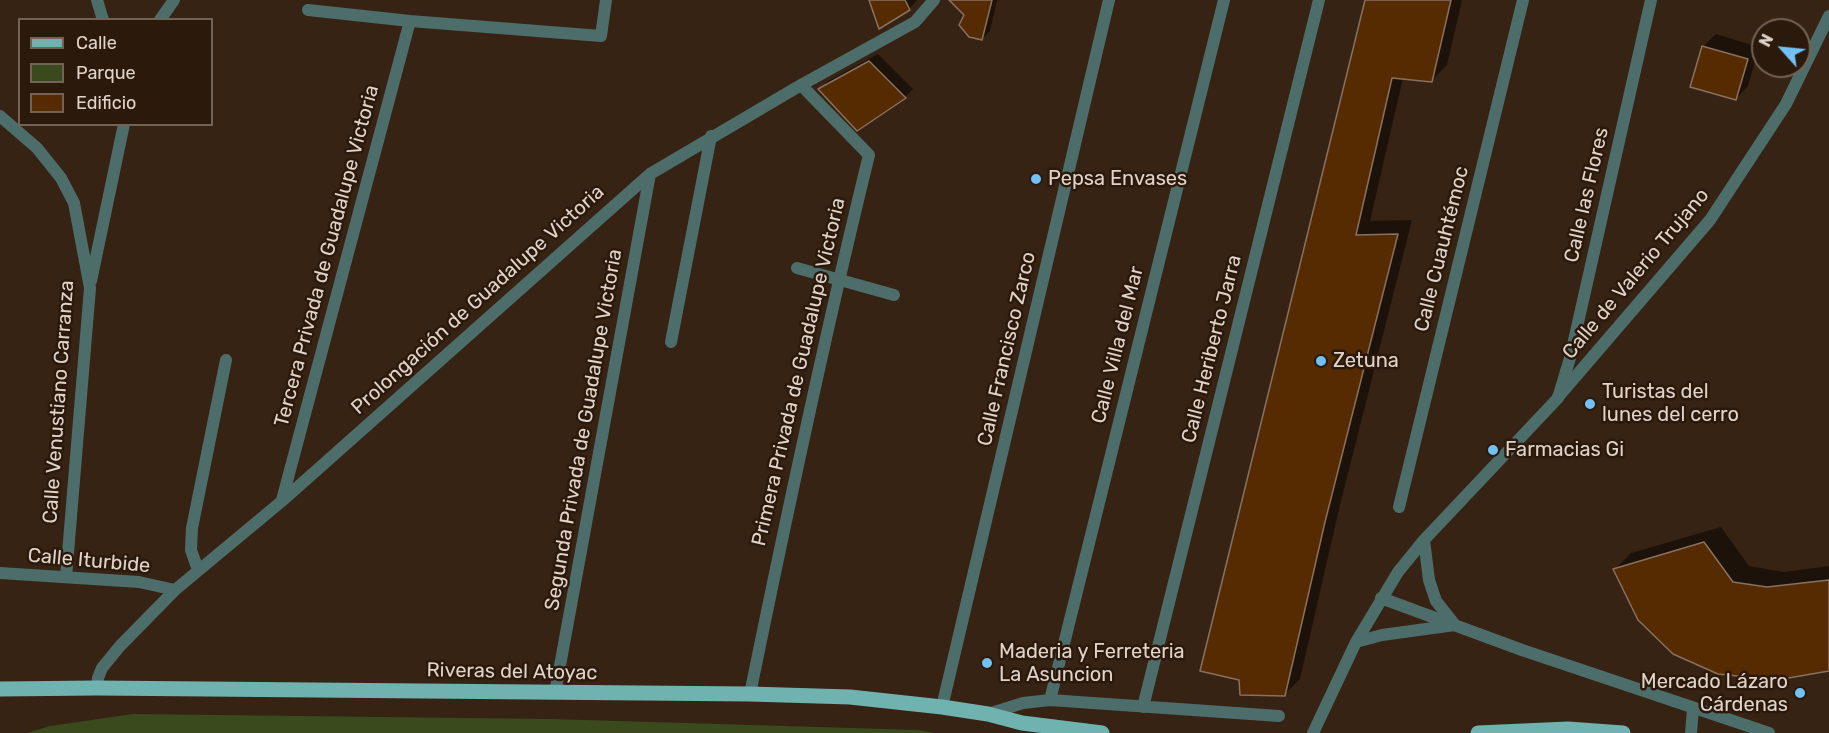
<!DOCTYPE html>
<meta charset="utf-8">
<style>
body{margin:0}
#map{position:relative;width:1829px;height:733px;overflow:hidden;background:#362314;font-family:Rubik,sans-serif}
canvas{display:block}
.legend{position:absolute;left:18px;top:18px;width:195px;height:108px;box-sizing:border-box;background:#2b190b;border:2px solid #736357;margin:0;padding:8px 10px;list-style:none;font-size:18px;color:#e0d3ca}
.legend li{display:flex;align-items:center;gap:12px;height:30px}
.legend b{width:30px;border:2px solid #736357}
.north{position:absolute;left:1751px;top:18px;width:60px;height:60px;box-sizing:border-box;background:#2b190b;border:2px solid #736357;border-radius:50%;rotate:297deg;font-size:16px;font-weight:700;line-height:24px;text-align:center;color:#e0d3ca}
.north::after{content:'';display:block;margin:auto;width:21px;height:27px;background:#71c1f5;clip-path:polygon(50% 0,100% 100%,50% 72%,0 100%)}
</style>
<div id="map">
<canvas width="1829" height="733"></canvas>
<ul class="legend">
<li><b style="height:8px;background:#6fb2af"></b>Calle</li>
<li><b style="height:16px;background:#394a1c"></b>Parque</li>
<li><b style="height:16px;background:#562b01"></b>Edificio</li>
</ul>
<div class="north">N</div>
</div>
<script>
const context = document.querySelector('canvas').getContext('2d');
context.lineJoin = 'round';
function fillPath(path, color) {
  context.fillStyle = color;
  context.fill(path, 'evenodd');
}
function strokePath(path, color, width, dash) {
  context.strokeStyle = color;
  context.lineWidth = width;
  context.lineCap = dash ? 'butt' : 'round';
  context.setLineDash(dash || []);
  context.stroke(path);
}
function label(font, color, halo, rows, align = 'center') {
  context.font = font + ' Rubik,sans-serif';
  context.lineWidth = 5;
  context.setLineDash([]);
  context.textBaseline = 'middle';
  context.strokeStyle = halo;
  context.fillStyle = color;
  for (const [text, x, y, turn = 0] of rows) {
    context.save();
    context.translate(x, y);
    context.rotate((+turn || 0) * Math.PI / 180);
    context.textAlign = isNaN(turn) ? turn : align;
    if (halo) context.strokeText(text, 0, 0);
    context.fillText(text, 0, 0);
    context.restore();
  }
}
fillPath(new Path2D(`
 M133 714 551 719 919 730 935 733H27L50 726Z`), '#394a1c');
fillPath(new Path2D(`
 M871 0H917L909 9Z
 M958 0H997L990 31 982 39Z
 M1366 0H1462L1447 65 1431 81 1403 78 1370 221 1412 220 1340 505 1300 679 1285 694Z
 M1716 34 1759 47 1748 86 1736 99 1703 46Z
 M878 54 913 89 905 97 858 129 820 89 828 81Z
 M1721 527 1749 566 1784 572 1829 566V670L1615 569 1631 553Z`), '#0007');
const building = new Path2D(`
 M869 0H905L910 10 879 29Z
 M949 0H992L982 40 969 37 959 25 964 15Z
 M1365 0H1451L1432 82 1392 78 1356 235 1398 234 1325 522 1285 696 1240 695 1239 680 1200 671Z
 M1702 46 1748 59 1736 100 1690 87Z
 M869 61 906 98 857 131 818 89Z
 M1704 542 1733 582 1767 587 1829 580V671L1777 680 1718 674 1673 654 1638 620 1613 569Z`);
fillPath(building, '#562b01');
strokePath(building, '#887161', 1.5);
strokePath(new Path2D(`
 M97 0 103 20
 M308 10 410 21 601 36 606 0
 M160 20 174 0
 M0 116 37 148 61 178 74 203 90 288 66 577
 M797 268 894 295
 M91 281 124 124
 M671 342 711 136
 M1558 397 1710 220 1786 104 1829 16
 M282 500 410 21
 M1399 507 1523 0
 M198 570 191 550 192 528 226 360
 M0 573 139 582 175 590
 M1381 598 1522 650 1769 733
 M97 688 98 678 102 668 120 646 175 590 282 501 650 174 801 85 915 22 934 0
 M555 693 650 174
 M750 694C787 513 825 334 869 155L801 85
 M1050 700 1224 0
 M942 707 1109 0
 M1143 707 1319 0
 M988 714 1023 703 1050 700 1279 716
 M1691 733 1693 709`), '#4d6d6b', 12);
strokePath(new Path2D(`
 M1424 540 1429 580 1436 601 1455 625
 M1356 642 1382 635 1455 625
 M1313 733 1356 642 1398 572 1424 540 1558 398 1570 358 1651 0`), '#4d6d6b', 12);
strokePath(new Path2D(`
 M0 689 97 688 750 694 850 697 942 707 988 714 1022 723 1102 733
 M1478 733 1568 729 1623 733`), '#6fb2af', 15);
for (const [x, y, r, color] of [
 [1036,179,6,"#71c1f5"],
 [1321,361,6,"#71c1f5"],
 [1590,404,6,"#71c1f5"],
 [1493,450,6,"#71c1f5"],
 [987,663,6,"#71c1f5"],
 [1800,693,6,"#71c1f5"]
]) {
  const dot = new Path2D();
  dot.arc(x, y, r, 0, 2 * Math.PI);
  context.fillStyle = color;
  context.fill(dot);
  strokePath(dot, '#2b190b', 2);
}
label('20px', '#e0d3ca', '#2b190b', [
 ["Pepsa Envases",1048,179],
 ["Zetuna",1333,361],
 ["Turistas del",1602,392],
 ["lunes del cerro",1602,415],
 ["Farmacias Gi",1505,450],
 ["Maderia y Ferreteria",999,652],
 ["La Asuncion",999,675],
 ["Mercado Lázaro",1788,682,"right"],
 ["Cárdenas",1788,705,"right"]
], 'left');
label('20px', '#e0d3ca', '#2b190b', [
 ["Calle las Flores",1587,195,-77],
 ["Calle Cuauhtémoc",1442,249,-76],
 ["Tercera Privada de Guadalupe Victoria",327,256,-75],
 ["Calle de Valerio Trujano",1636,274,-50],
 ["Prolongación de Guadalupe Victoria",478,300,-42],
 ["Calle Villa del Mar",1118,345,-76],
 ["Calle Francisco Zarco",1007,349,-77],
 ["Calle Heriberto Jarra",1212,349,-76],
 ["Primera Privada de Guadalupe Victoria",799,372,-77],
 ["Calle Venustiano Carranza",59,402,-86],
 ["Segunda Privada de Guadalupe Victoria",584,430,-80],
 ["Calle Iturbide",89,561,5],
 ["Riveras del Atoyac",512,672,1]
]);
</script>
